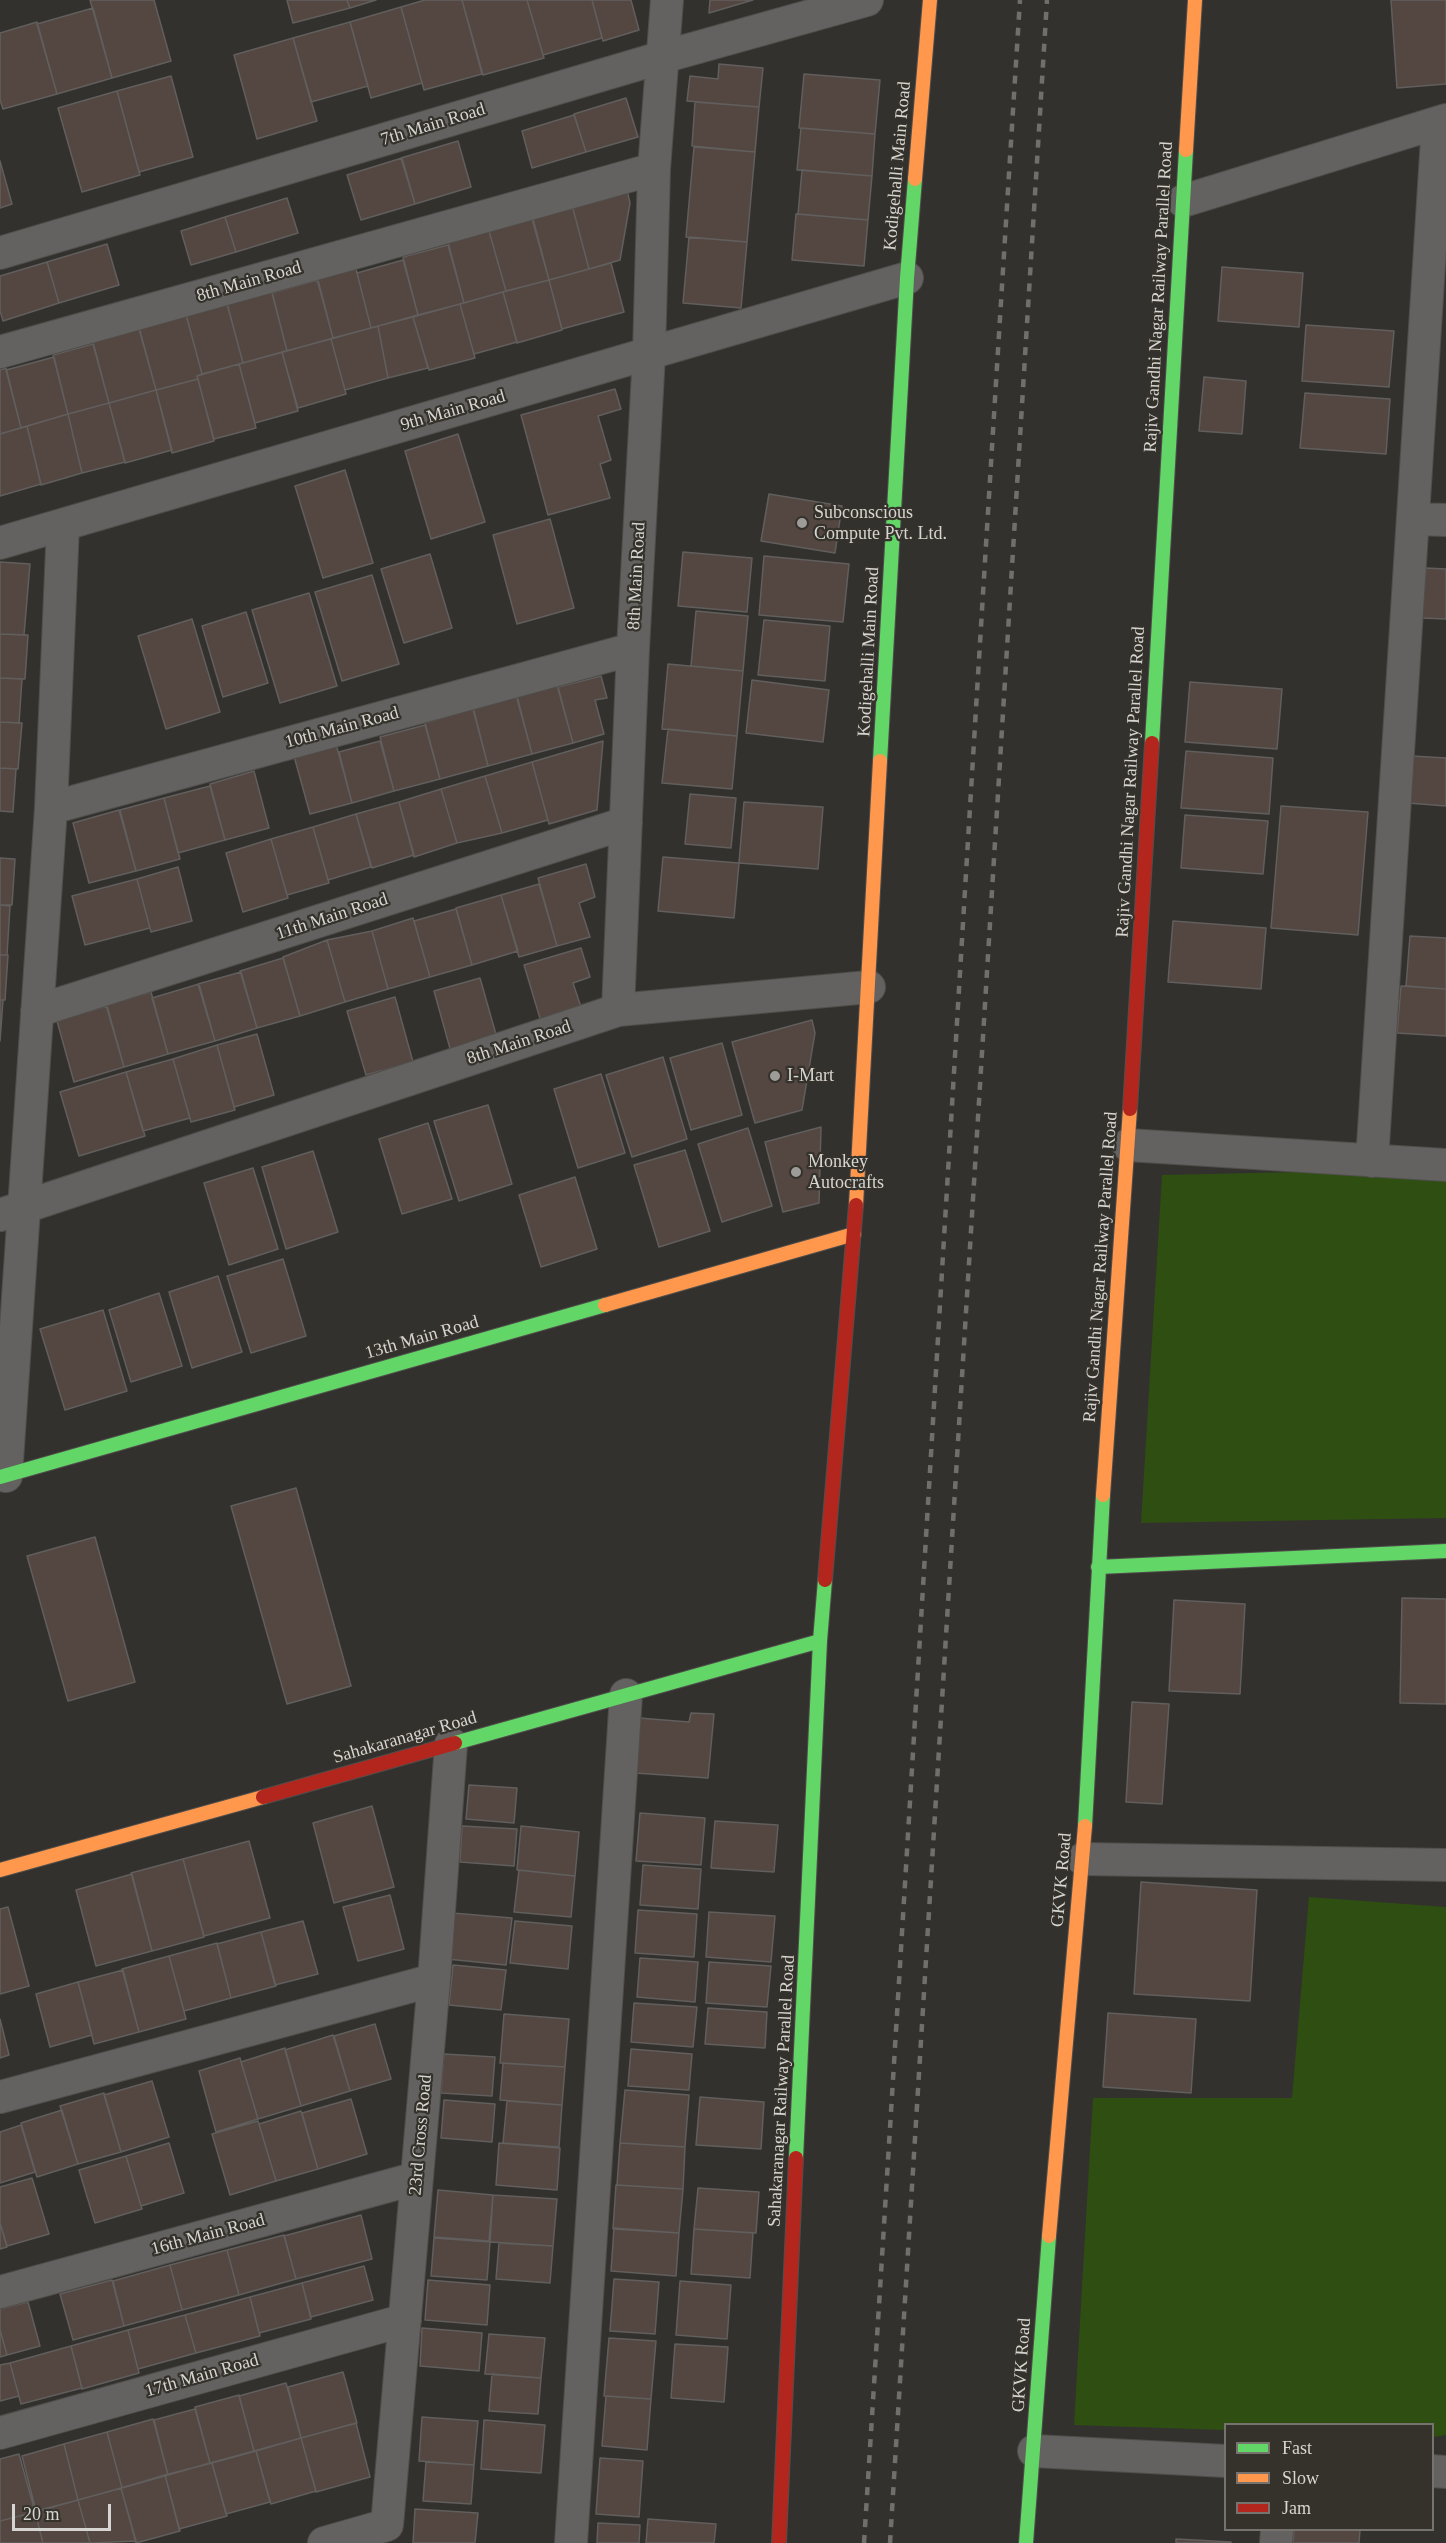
<!DOCTYPE html>
<style>
body{margin:0}
#map{position:relative;width:1446px;height:2543px;overflow:hidden;background:#33312e;font-family:Georgia,serif}
canvas{display:block}
.legend{position:absolute;left:1224px;top:2423px;width:210px;height:108px;box-sizing:border-box;background:#35322c;border:2px solid #76736e;margin:0;padding:8px 10px;list-style:none;font-size:18px;color:#d7d5d1}
.legend li{display:flex;align-items:center;gap:12px;height:30px}
.legend b{width:30px;border:2px solid #76736e}
.scale{position:absolute;left:12px;top:2504px;width:99px;height:27px;box-sizing:border-box;border:3px solid #d7d5d1;border-top:0;padding-left:8px;font-size:18px;line-height:21px;white-space:nowrap;color:#d7d5d1;-webkit-text-stroke:4px #35322c;paint-order:stroke}
</style>
<div id="map">
<canvas width="1446" height="2543"></canvas>
<ul class="legend">
<li><b style="height:8px;background:#63d668"></b>Fast</li>
<li><b style="height:8px;background:#ff974d"></b>Slow</li>
<li><b style="height:8px;background:#b3261e"></b>Jam</li>
</ul>
<div class="scale">20 m</div>
</div>
<script>
const context = document.querySelector('canvas').getContext('2d');
context.lineJoin = 'round';
function fillPath(path, color) {
  context.fillStyle = color;
  context.fill(path, 'evenodd');
}
function strokePath(path, color, width, dash) {
  context.strokeStyle = color;
  context.lineWidth = width;
  context.lineCap = dash ? 'butt' : 'round';
  context.setLineDash(dash || []);
  context.stroke(path);
}
function label(font, color, halo, rows, align = 'center') {
  context.font = font + ' Georgia,serif';
  context.lineWidth = 4.5;
  context.setLineDash([]);
  context.textBaseline = 'middle';
  context.strokeStyle = halo;
  context.fillStyle = color;
  for (const [text, x, y, turn = 0] of rows) {
    context.save();
    context.translate(x, y);
    context.rotate((+turn || 0) * Math.PI / 180);
    context.textAlign = isNaN(turn) ? turn : align;
    if (halo) context.strokeText(text, 0, 0);
    context.fillText(text, 0, 0);
    context.restore();
  }
}
fillPath(new Path2D(`
 M1299 1172 1446 1180V1518L1141 1523 1162 1175Z
 M1309 1897 1446 1907V2435L1433 2437 1432 2424H1226L1225 2430 1074 2425 1093 2098H1292Z`), '#2e4f11');
const building = new Path2D(`
 M90 0H154L171 61 112 78Z
 M287 0H347L350 8 293 23Z
 M347 0H376L350 8Z
 M425 0H462L482 74 424 90 401 7Z
 M462 0H527L544 58 483 75Z
 M527 0H592L602 38 543 55Z
 M592 0H631L639 30 603 41Z
 M710 0H753L709 13Z
 M1391 0H1446V84L1397 88Z
 M401 7 422 83 371 98 350 22Z
 M93 8 112 78 57 94 37 24Z
 M37 22 57 94 3 109 0 100V33Z
 M350 22 368 86 311 102 293 38Z
 M293 38 317 121 257 139 234 55Z
 M719 64 763 68 759 107 687 101 690 76 718 79Z
 M804 74 880 80 875 134 799 128Z
 M171 76 193 157 139 172 117 91Z
 M117 91 140 175 82 192 58 108Z
 M626 98 638 137 586 152 574 114Z
 M695 102 759 107 755 152 692 146Z
 M574 115 586 152 532 168 522 131Z
 M801 128 875 134 872 176 797 170Z
 M458 141 471 187 415 204 401 158Z
 M694 147 755 152 747 242 686 237Z
 M402 158 415 204 361 220 347 175Z
 M0 161 12 204 0 208Z
 M802 170 872 176 868 220 798 214Z
 M627 190 630 203 620 260 589 269 572 205Z
 M287 198 298 233 236 252 225 217Z
 M572 205 589 269 549 280 532 215Z
 M796 214 868 220 864 266 792 260Z
 M225 217 236 252 191 265 181 231Z
 M532 219 549 280 506 291 489 231Z
 M489 231 506 291 464 303 448 242Z
 M689 237 747 242 741 308 683 303Z
 M107 244 119 285 59 303 47 262Z
 M448 245 464 303 418 315 403 257Z
 M403 260 418 315 371 328 357 273Z
 M47 262 59 303 3 321 0 311V276Z
 M611 263 624 312 562 329 549 280Z
 M1222 267 1303 273 1299 327 1218 321Z
 M356 269 371 328 333 338 317 279Z
 M318 280 333 338 287 351 272 293Z
 M549 280 562 330 517 343 503 292Z
 M272 292 287 351 243 363 227 304Z
 M503 292 517 342 474 354 460 304Z
 M227 303 243 363 202 374 186 315Z
 M460 304 475 358 429 370 413 317Z
 M186 314 202 374 197 376 198 379 156 390 139 327Z
 M413 317 428 368 388 378 378 326Z
 M1306 325 1394 331 1389 387 1302 381Z
 M378 326 388 378 345 390 331 339Z
 M139 329 156 390 109 403 93 342Z
 M331 339 346 394 298 408 282 352Z
 M93 344 109 403 68 414 53 355Z
 M282 352 298 411 255 423 239 364Z
 M54 357 68 414 21 428 6 370Z
 M239 364 256 428 214 439 197 376Z
 M6 368 21 428 0 434V370Z
 M1204 377 1246 381 1242 434 1199 431Z
 M198 379 214 441 172 453 156 390Z
 M615 389 621 409 598 416 611 460 600 464 610 498 548 515 521 415Z
 M156 390 172 450 125 463 109 403Z
 M1305 393 1390 399 1386 454 1300 448Z
 M109 403 125 462 82 473 68 414Z
 M68 414 82 473 41 485 27 426Z
 M27 426 41 484 0 496V434Z
 M458 434 485 522 431 539 405 451Z
 M345 470 373 563 323 578 295 486Z
 M769 494 842 506 835 553 761 541Z
 M550 519 574 608 517 624 493 535Z
 M683 552 752 558 747 612 678 606Z
 M430 554 452 628 404 643 381 569Z
 M764 556 849 564 843 622 759 615Z
 M0 562 30 564 24 635 0 634Z
 M1426 568 1446 569V619L1422 618Z
 M372 575 399 664 342 681 315 592Z
 M309 593 337 686 280 703 252 610Z
 M696 611 748 616 743 671 691 666Z
 M246 612 268 683 223 697 202 626Z
 M192 619 220 712 166 729 138 636Z
 M764 620 830 626 825 681 758 675Z
 M0 634 28 635 25 679 0 678Z
 M668 664 743 671 737 736 662 729Z
 M601 676 607 698 595 700 604 734 573 743 558 687Z
 M0 678 22 679 19 723 0 722Z
 M752 680 829 690 823 742 746 733Z
 M1190 682 1282 689 1277 749 1185 742Z
 M557 685 573 743 532 754 517 696Z
 M516 695 532 754 488 766 473 707Z
 M473 709 488 766 440 779 425 723Z
 M0 722 22 723 18 769 0 768Z
 M425 725 440 779 394 791 380 737Z
 M668 729 737 736 732 789 662 783Z
 M380 741 394 791 352 803 339 752Z
 M603 741 597 810 549 824 532 762Z
 M336 744 352 803 310 814 294 756Z
 M1186 751 1273 758 1269 814 1181 808Z
 M1412 756 1446 758V806L1408 803Z
 M532 762 548 820 502 833 485 776Z
 M0 768 16 769 13 812 0 811Z
 M254 771 269 828 225 840 210 784Z
 M485 776 502 833 457 843 441 789Z
 M210 786 225 840 178 853 164 798Z
 M441 789 457 843 414 857 399 802Z
 M690 794 736 798 731 848 685 844Z
 M164 798 180 859 136 871 120 810Z
 M399 802 414 855 372 868 356 814Z
 M744 802 823 807 818 869 739 863Z
 M1281 806 1368 812 1358 935 1271 928Z
 M119 810 136 871 89 883 73 823Z
 M356 814 371 867 328 880 313 827Z
 M1185 815 1268 821 1263 874 1181 868Z
 M313 827 329 883 287 895 271 839Z
 M271 839 288 898 243 912 226 853Z
 M663 857 739 863 734 918 658 911Z
 M0 858 15 859 12 905H0Z
 M586 864 595 897 579 903 590 937 557 946 538 878Z
 M178 867 192 921 151 932 137 879Z
 M137 879 150 928 85 945 72 896Z
 M539 884 557 946 519 957 501 895Z
 M501 895 518 951 472 965 456 908Z
 M0 905 10 906 7 955H0Z
 M456 909 472 965 430 977 414 921Z
 M413 918 430 977 388 989 372 931Z
 M1173 921 1266 928 1261 989 1168 982Z
 M372 931 388 989 345 1002 327 940Z
 M1410 936 1446 938V989L1406 986Z
 M327 940 345 1002 300 1016 283 957Z
 M581 948 590 977 573 983 583 1013 542 1025 524 965Z
 M0 955H8L5 1000H0Z
 M283 958 300 1016 257 1028 240 971Z
 M241 972 257 1028 215 1041 198 984Z
 M480 978 497 1038 451 1052 434 991Z
 M199 984 215 1041 168 1054 152 998Z
 M1401 986 1446 989V1036L1397 1033Z
 M151 992 168 1054 124 1067 106 1005Z
 M395 997 413 1062 366 1075 347 1011Z
 M0 1000H3L0 1041Z
 M107 1006 124 1067 74 1082 57 1021Z
 M812 1020 815 1033 802 1110 755 1123 732 1042Z
 M257 1034 274 1095 234 1107 217 1045Z
 M722 1043 742 1115 691 1130 670 1058Z
 M217 1045 235 1110 191 1122 173 1059Z
 M663 1057 687 1139 632 1157 606 1075Z
 M173 1059 190 1118 143 1131 126 1072Z
 M126 1072 145 1136 79 1156 60 1092Z
 M601 1074 625 1153 578 1168 554 1089Z
 M488 1105 512 1184 459 1201 434 1121Z
 M428 1123 452 1199 402 1214 379 1139Z
 M821 1127 819 1203 783 1212 765 1142Z
 M748 1128 772 1206 722 1222 698 1144Z
 M685 1150 710 1231 659 1247 634 1165Z
 M313 1151 338 1232 286 1249 262 1167Z
 M253 1168 278 1249 229 1265 204 1183Z
 M575 1177 597 1249 541 1267 519 1195Z
 M283 1259 306 1336 251 1353 227 1276Z
 M218 1276 242 1352 192 1368 169 1292Z
 M159 1293 182 1366 131 1382 109 1310Z
 M103 1310 127 1391 65 1410 40 1329Z
 M296 1488 351 1686 287 1704 231 1506Z
 M95 1537 135 1682 68 1701 27 1556Z
 M1402 1598 1446 1599V1704L1400 1703Z
 M1174 1600 1245 1604 1240 1694 1169 1691Z
 M1132 1702 1169 1704 1162 1804 1126 1802Z
 M691 1713 714 1714 708 1778 635 1773 639 1718 689 1722Z
 M469 1785 517 1788 514 1823 466 1819Z
 M372 1806 394 1887 334 1903 313 1823Z
 M640 1813 705 1818 701 1865 636 1861Z
 M715 1821 778 1825 774 1872 711 1868Z
 M462 1826 517 1829 514 1866 460 1862Z
 M521 1826 579 1832 575 1876 517 1870Z
 M249 1841 270 1918 204 1936 183 1859Z
 M183 1859 204 1937 152 1951 131 1873Z
 M643 1865 701 1869 698 1909 640 1905Z
 M519 1870 575 1876 571 1917 514 1912Z
 M132 1874 152 1951 96 1966 76 1890Z
 M1141 1882 1257 1890 1250 2001 1134 1994Z
 M390 1895 404 1949 358 1961 343 1907Z
 M8 1907 29 1986 0 1994V1909Z
 M638 1910 697 1914 694 1957 635 1953Z
 M709 1912 775 1916 771 1962 706 1957Z
 M452 1913 512 1918 506 1965 447 1959Z
 M303 1921 318 1974 275 1985 261 1932Z
 M515 1921 572 1926 568 1969 510 1963Z
 M261 1932 276 1986 231 1998 217 1944Z
 M217 1943 231 1998 184 2011 169 1956Z
 M169 1956 186 2019 139 2032 122 1969Z
 M640 1958 698 1962 695 2002 637 1997Z
 M709 1962 771 1966 767 2007 706 2003Z
 M453 1965 506 1970 501 2010 449 2005Z
 M123 1970 139 2032 94 2044 78 1982Z
 M78 1982 92 2035 50 2047 36 1994Z
 M634 2003 697 2007 693 2047 631 2042Z
 M708 2008 767 2012 765 2048 705 2044Z
 M1108 2013 1196 2019 1191 2093 1103 2087Z
 M504 2014 569 2019 565 2067 500 2063Z
 M0 2019 9 2055 0 2058Z
 M375 2024 391 2079 350 2091 334 2036Z
 M333 2035 350 2091 301 2106 285 2050Z
 M285 2048 301 2106 258 2119 241 2062Z
 M631 2049 692 2054 689 2090 628 2086Z
 M444 2054 495 2057 492 2096 441 2093Z
 M240 2058 258 2119 216 2132 199 2071Z
 M503 2063 565 2067 562 2105 500 2100Z
 M152 2081 169 2137 121 2152 104 2095Z
 M625 2090 689 2095 685 2147 620 2143Z
 M104 2093 121 2152 78 2164 60 2106Z
 M700 2097 764 2102 761 2149 696 2145Z
 M351 2099 367 2154 318 2169 302 2113Z
 M444 2100 495 2104 492 2142 441 2138Z
 M507 2101 562 2105 559 2147 503 2143Z
 M62 2110 78 2164 37 2177 21 2123Z
 M301 2111 318 2169 276 2181 259 2124Z
 M258 2121 276 2181 230 2195 212 2134Z
 M21 2125 35 2172 0 2183V2132Z
 M169 2143 184 2193 141 2206 126 2156Z
 M499 2143 560 2148 557 2190 496 2185Z
 M620 2143 685 2147 683 2189 617 2185Z
 M126 2156 142 2209 95 2223 79 2170Z
 M32 2178 49 2234 7 2246 0 2223V2187Z
 M616 2185 683 2189 679 2233 613 2229Z
 M698 2188 759 2192 756 2233 694 2229Z
 M438 2190 493 2195 489 2241 434 2237Z
 M493 2195 557 2199 553 2246 490 2242Z
 M361 2215 372 2259 296 2279 284 2236Z
 M0 2223 7 2247 0 2249Z
 M614 2228 679 2233 676 2276 611 2271Z
 M694 2229 753 2233 750 2278 691 2274Z
 M284 2235 296 2279 239 2295 227 2250Z
 M434 2238 490 2242 487 2280 431 2276Z
 M499 2243 553 2246 550 2283 496 2279Z
 M227 2250 239 2295 182 2310 170 2265Z
 M170 2265 182 2310 124 2326 113 2281Z
 M364 2266 373 2300 311 2317 302 2283Z
 M614 2279 659 2282 655 2334 610 2331Z
 M112 2280 124 2326 73 2340 60 2294Z
 M428 2280 490 2285 487 2325 425 2320Z
 M680 2281 731 2285 727 2339 676 2335Z
 M302 2283 311 2319 259 2333 250 2297Z
 M250 2297 260 2336 196 2353 185 2315Z
 M28 2302 40 2346 7 2355 0 2330V2309Z
 M185 2315 196 2353 138 2369 128 2330Z
 M422 2328 482 2333 479 2371 420 2366Z
 M0 2330 7 2355 0 2357Z
 M128 2330 139 2373 82 2389 71 2346Z
 M489 2334 545 2338 541 2378 485 2374Z
 M609 2338 656 2341 651 2399 604 2396Z
 M675 2344 728 2347 724 2402 671 2398Z
 M71 2346 82 2388 21 2404 10 2363Z
 M10 2363 19 2396 0 2401V2365Z
 M343 2372 357 2423 301 2438 288 2387Z
 M492 2374 541 2378 538 2414 489 2411Z
 M286 2383 301 2438 254 2451 239 2396Z
 M239 2395 254 2451 210 2463 195 2407Z
 M606 2396 651 2399 647 2450 602 2446Z
 M195 2409 210 2463 168 2475 154 2420Z
 M422 2417 478 2421 474 2465 419 2461Z
 M153 2419 168 2475 122 2488 107 2432Z
 M484 2420 545 2425 541 2473 481 2469Z
 M356 2423 370 2477 316 2492 301 2438Z
 M107 2432 122 2488 78 2500 64 2444Z
 M301 2438 316 2491 271 2504 256 2451Z
 M64 2444 78 2500 36 2511 22 2456Z
 M256 2451 270 2502 226 2514 212 2463Z
 M19 2454 35 2512 0 2521V2459Z
 M600 2458 643 2461 639 2517 596 2514Z
 M426 2462 474 2465 471 2504 423 2501Z
 M212 2463 227 2516 179 2529 165 2475Z
 M165 2475 180 2531 136 2543 121 2488Z
 M121 2488 136 2541 90 2543 78 2500Z
 M78 2500 90 2543H43L35 2512Z
 M415 2509 478 2513 475 2543H413Z
 M35 2512 43 2543H0V2521Z
 M648 2519 716 2524 714 2543H646Z
 M598 2523 640 2525 639 2543H597Z
 M1294 2530H1360L1359 2543H1293Z
 M1176 2539 1231 2542V2543H1176Z`);
fillPath(building, '#544641');
strokePath(building, '#615f5d', 1.5);
const street = new Path2D(`
 M654 169 667 0
 M1183 201 1446 120
 M0 253 663 57 867 0
 M0 352 654 169 649 354 633 649 618 1010 0 1215
 M1413 519 1446 520
 M0 543 907 278
 M51 808 633 649
 M618 1010 869 987
 M37 1011 626 823
 M1128 1145 1446 1165
 M1372 1161 1438 123
 M6 1476 51 808 63 525
 M1083 1859 1446 1865
 M0 2097 434 1980
 M0 2292 417 2178
 M0 2433 405 2320
 M1034 2451 1226 2461
 M1432 2471 1446 2472
 M324 2543 387 2525 434 1980 451 1744
 M571 2543 626 1695
 M1276 2543 1277 2530`);
const fast = new Path2D(`
 M1152 743 1186 150
 M880 761 907 278 915 179
 M0 1477 605 1305
 M1098 1567 1446 1551
 M455 1743 820 1641
 M1085 1826 1103 1495
 M796 2158 820 1641 825 1580
 M1026 2543 1049 2236`);
const slow = new Path2D(`
 M1186 150 1195 0
 M915 179 930 0
 M856 1205 880 761
 M605 1305 854 1234
 M1103 1495 1130 1109
 M0 1870 263 1797
 M1049 2236 1085 1826`);
const jam = new Path2D(`
 M1130 1109 1152 743
 M825 1580 856 1205
 M263 1797 455 1743
 M779 2543 796 2158`);
strokePath(street, '#504e4b', 34);
strokePath(fast, '#504e4b', 16);
strokePath(slow, '#504e4b', 16);
strokePath(jam, '#504e4b', 16);
strokePath(street, '#636260', 32);
strokePath(fast, '#63d668', 14);
strokePath(slow, '#ff974d', 14);
strokePath(jam, '#b3261e', 14);
strokePath(new Path2D(`
 M864 2543C918 1695 966 848 1020 0
 M890 2543 1047 0`), '#706f6c', 4.5, [8, 8]);
for (const [x, y, r, color] of [
 [802,523,6,"#9e9c98"],
 [775,1076,6,"#9e9c98"],
 [796,1172,6,"#9e9c98"]
]) {
  const dot = new Path2D();
  dot.arc(x, y, r, 0, 2 * Math.PI);
  context.fillStyle = color;
  context.fill(dot);
  strokePath(dot, '#35322c', 2);
}
label('18px', '#d7d5d1', '#35322c', [
 ["7th Main Road",433,125,-17],
 ["Kodigehalli Main Road",898,166,-85],
 ["8th Main Road",249,282,-16],
 ["Rajiv Gandhi Nagar Railway Parallel Road",1159,297,-87],
 ["9th Main Road",453,411,-16],
 ["8th Main Road",637,576,-87],
 ["Kodigehalli Main Road",869,652,-87],
 ["10th Main Road",342,728,-15],
 ["Rajiv Gandhi Nagar Railway Parallel Road",1131,782,-87],
 ["11th Main Road",332,917,-18],
 ["8th Main Road",519,1043,-18],
 ["Rajiv Gandhi Nagar Railway Parallel Road",1101,1267,-86],
 ["13th Main Road",422,1338,-16],
 ["Sahakaranagar Road",405,1738,-16],
 ["GKVK Road",1062,1880,-85],
 ["Sahakaranagar Railway Parallel Road",782,2091,-87],
 ["23rd Cross Road",421,2135,-85],
 ["16th Main Road",208,2235,-15],
 ["GKVK Road",1022,2365,-86],
 ["17th Main Road",202,2376,-16]
]);
label('18px', '#d7d5d1', '#35322c', [
 ["Subconscious",814,513],
 ["Compute Pvt. Ltd.",814,534],
 ["I-Mart",787,1076],
 ["Monkey",808,1162],
 ["Autocrafts",808,1183]
], 'left');
</script>
